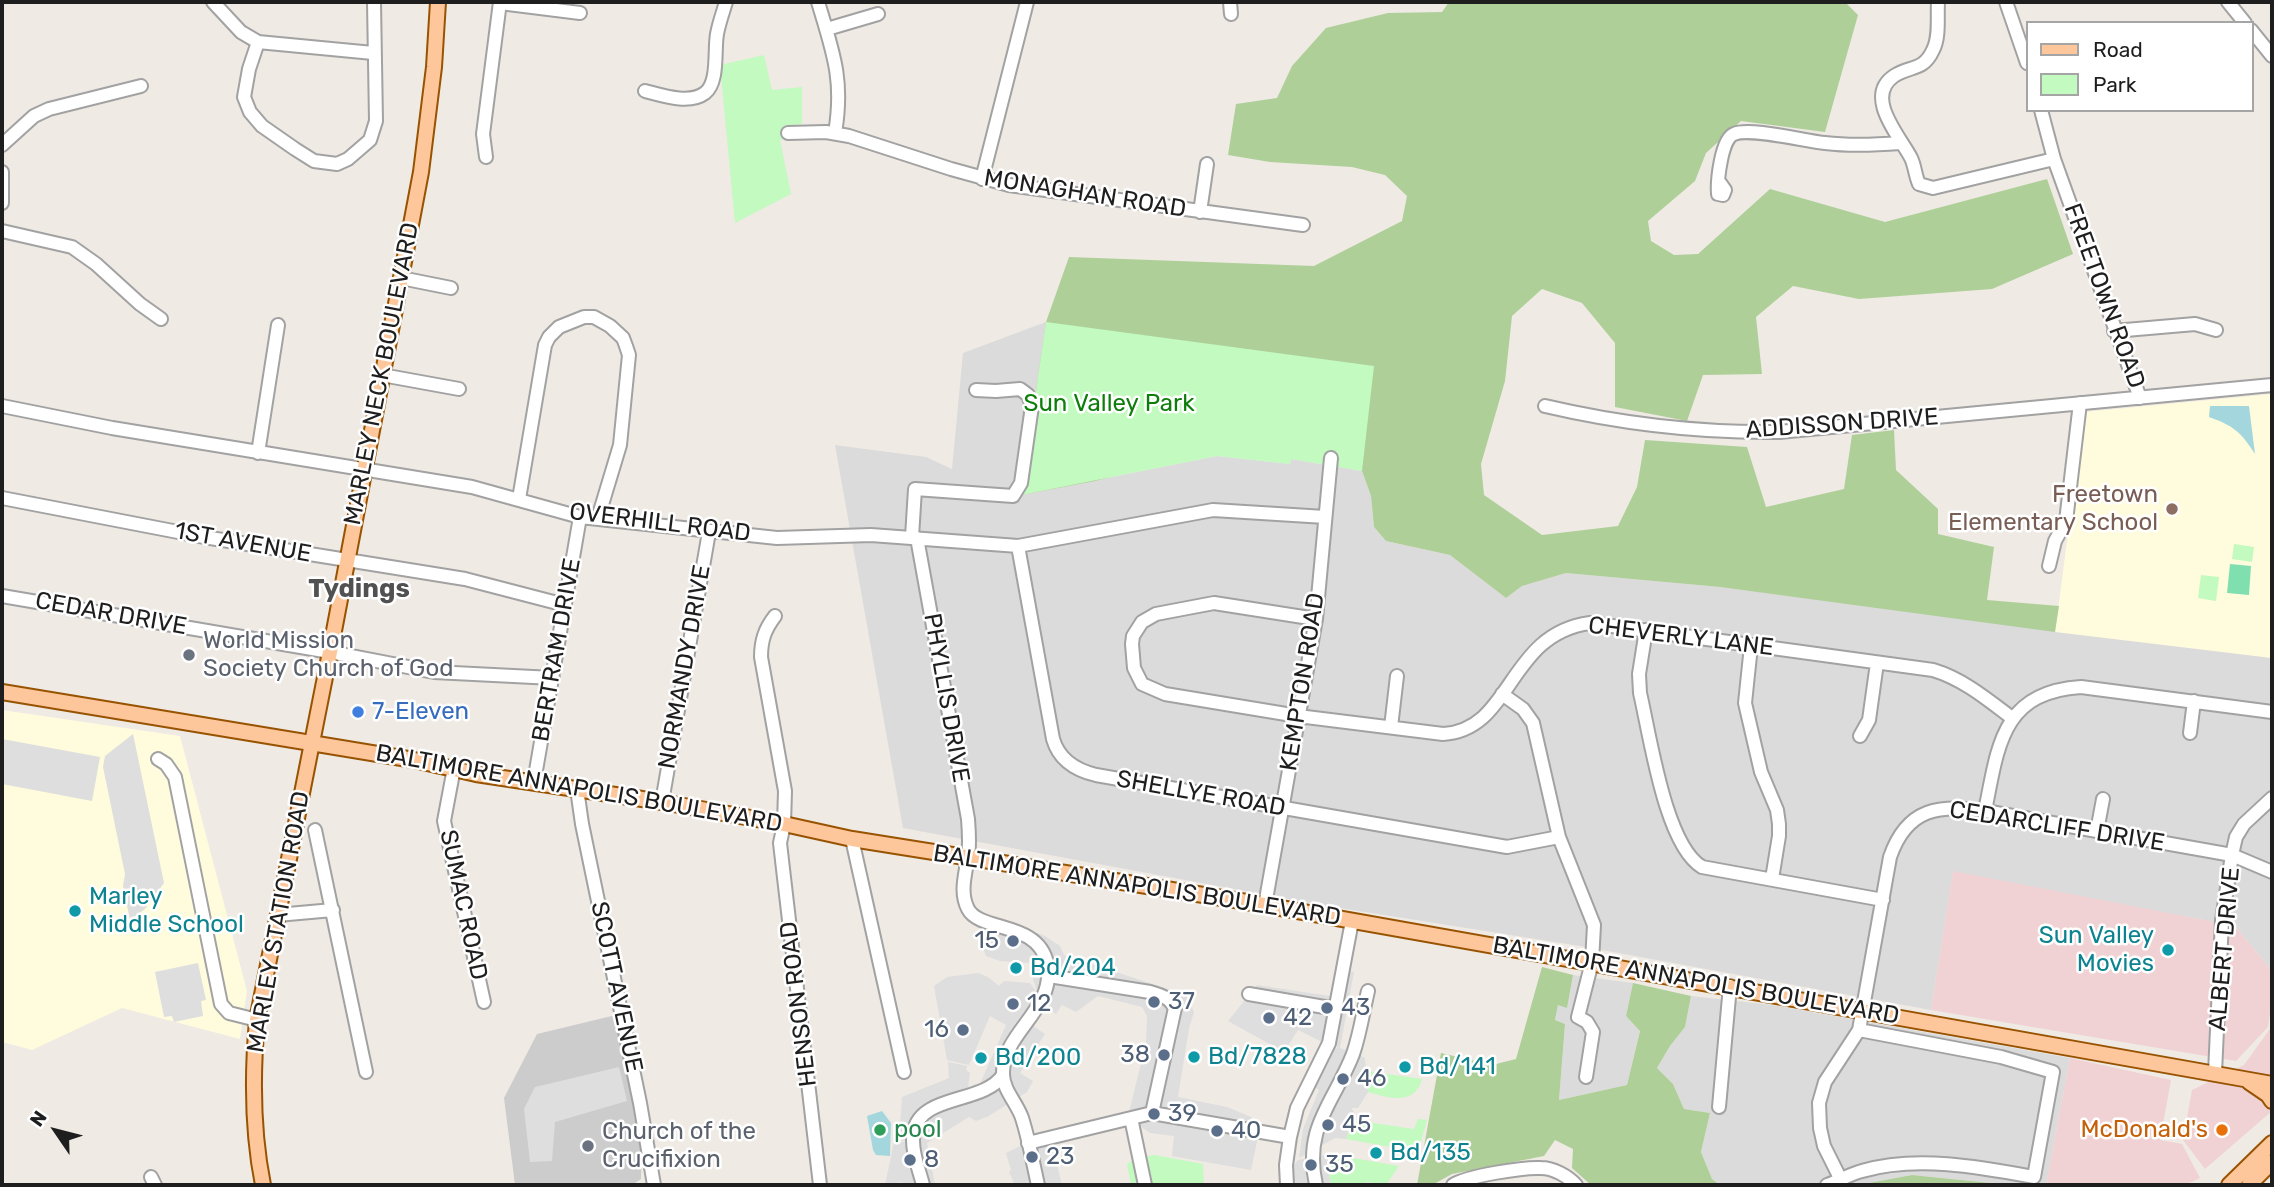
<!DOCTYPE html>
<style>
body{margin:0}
#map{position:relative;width:2274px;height:1187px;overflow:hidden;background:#efeae4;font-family:Rubik,sans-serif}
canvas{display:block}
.frame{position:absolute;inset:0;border:4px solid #1e1e1e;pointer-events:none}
.legend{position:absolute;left:2026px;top:21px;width:228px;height:91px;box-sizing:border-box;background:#fff;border:2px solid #a5a5a5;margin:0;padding:9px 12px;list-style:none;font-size:21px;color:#1e1e1e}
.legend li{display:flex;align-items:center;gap:14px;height:35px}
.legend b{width:35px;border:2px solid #a5a5a5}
.north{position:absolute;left:21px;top:1096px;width:70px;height:70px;-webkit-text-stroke:5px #fff;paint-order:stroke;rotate:305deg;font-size:19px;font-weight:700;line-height:28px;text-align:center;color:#1e1e1e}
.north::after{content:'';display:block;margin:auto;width:24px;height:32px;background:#1e1e1e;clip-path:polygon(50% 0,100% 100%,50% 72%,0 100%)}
</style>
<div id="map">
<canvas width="2274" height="1187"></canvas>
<div class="frame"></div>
<ul class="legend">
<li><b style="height:9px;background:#fdc79b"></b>Road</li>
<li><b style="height:19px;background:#c2fac0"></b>Park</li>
</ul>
<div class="north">N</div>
</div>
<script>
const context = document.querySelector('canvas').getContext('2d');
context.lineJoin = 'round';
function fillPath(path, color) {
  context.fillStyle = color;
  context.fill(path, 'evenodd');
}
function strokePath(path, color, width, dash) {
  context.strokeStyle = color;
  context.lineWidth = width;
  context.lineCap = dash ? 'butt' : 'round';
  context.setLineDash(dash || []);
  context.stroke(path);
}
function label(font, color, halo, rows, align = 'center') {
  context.font = font + ' Rubik,sans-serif';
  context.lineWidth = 5;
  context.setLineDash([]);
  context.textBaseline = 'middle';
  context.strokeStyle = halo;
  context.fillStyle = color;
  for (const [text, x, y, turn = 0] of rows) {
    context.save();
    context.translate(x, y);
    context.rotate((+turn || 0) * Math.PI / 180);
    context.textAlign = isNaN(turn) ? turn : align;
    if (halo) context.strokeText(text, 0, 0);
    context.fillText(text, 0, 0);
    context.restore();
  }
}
fillPath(new Path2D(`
 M1046 322 1022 495 1217 456 1290 464 1291 459 1362 471 1371 496 1374 527 1386 541 1450 555 1506 598 1522 586 1566 573 1720 587 2272 658V971L2235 926 1953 872 1931 1010 1580 946 1321 905 903 828 835 445 926 457 952 469 963 353Z
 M1573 975 1633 983 1626 1016 1640 1030 1627 1085 1559 1100 1565 1024 1555 1020 1558 1005 1567 1007Z
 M1691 996 1772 1005 2070 1058 2046 1185H2010L1912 1175 1858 1185H1720L1712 1179 1701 1152 1710 1113 1684 1109 1673 1084 1657 1068 1670 1046 1685 1027Z`), '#dcdbdb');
fillPath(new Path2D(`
 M1953 871 2235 926 2272 971V1000L2268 1027 2236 1061 1931 1010Z
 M2272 1026V1111L2205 1169 2183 1140 2192 1090 2244 1065Z
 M2070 1058 2171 1080 2160 1140 2182 1144 2200 1178 2185 1185H2046Z`), '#f0d2d5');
fillPath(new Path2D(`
 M2272 394V658L2055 632 2084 412Z
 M2 710 180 736 247 991 240 1039 122 1008 32 1050 2 1042Z`), '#fffbdd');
fillPath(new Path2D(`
 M616 1015 642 1142 641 1179 632 1185H515L504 1098 537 1034Z`), '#ccc');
fillPath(new Path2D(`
 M1449 2H1845L1858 15 1825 132 1741 121 1706 153 1695 181 1648 221 1651 241 1674 255 1698 254 1770 189 1885 222 2047 179 2073 254 1992 289 1859 299 1793 286 1756 317 1762 374 1703 375 1687 421 1615 407V343L1582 303 1542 289 1512 316 1505 381 1481 464 1484 495 1542 535 1618 526 1637 487 1645 440 1747 447 1766 507 1844 489 1852 435 1894 430 1896 470 1938 509V534L1994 547 1987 600 2059 606 2055 632 1720 587 1566 573 1522 586 1506 598 1450 555 1386 541 1374 527 1371 496 1362 471 1352 413 1095 481 1021 495 1046 322 1069 257 1314 266 1402 221 1407 196 1385 175 1352 167 1270 162 1228 155 1236 104 1277 98 1292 66 1326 28 1388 13 1442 12Z
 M1542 967 1573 975 1567 1008 1558 1005 1555 1020 1565 1024 1559 1100 1627 1085 1640 1031 1626 1016 1633 983 1691 996 1685 1027 1670 1046 1657 1068 1673 1084 1684 1109 1710 1113 1701 1152 1712 1179 1720 1185H1591L1572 1168 1573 1149 1555 1140 1544 1156 1452 1174 1432 1185H1417L1441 1053 1492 1065 1516 1059Z
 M1912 1175 2010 1185H1858Z`), '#aecf98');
fillPath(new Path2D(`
 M764 55 772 90 802 87V124L784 126V139L780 140 791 194 735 223 720 65Z
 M1046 322 1374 366 1362 471 1291 459 1290 464 1217 456 1021 495Z
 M2234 544 2254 547 2252 562 2232 559Z
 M2201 575 2219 577 2216 601 2198 598Z
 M1366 1071 1422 1079C1415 1106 1388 1098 1368 1092Z
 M1418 1119 1427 1120 1418 1152 1346 1139 1353 1120 1414 1129Z
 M1330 1154 1399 1166 1386 1185 1367 1182 1362 1185H1331L1328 1171Z
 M1155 1155 1203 1164 1204 1185H1131L1127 1164 1136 1158Z`), '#c2fac0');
fillPath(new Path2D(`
 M2230 564 2251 566 2249 595 2227 593Z`), '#80dfaf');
fillPath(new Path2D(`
 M133 734 164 883 145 909 130 920 123 886 125 874 103 767 105 756Z
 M2 739 100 757 92 801 2 784Z
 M996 918 1045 936 1060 946 1064 955 1186 995 1194 1012 1189 1028 1178 1097 1227 1107 1251 1117 1258 1137 1251 1170 1172 1156 1174 1136 1150 1133 1130 1119 1129 1112 1146 1043 1147 1016 1142 1007 1098 996 1076 1012 1062 1005 1056 1014 1040 1003 1032 1025 1045 1034 1020 1073 1033 1081 1027 1092 987 1117 976 1121 969 1117 927 1143 935 1185H902L901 1182 885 1185 894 1142H907L899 1140 902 1097 949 1078 948 1062 967 1066 966 1070 970 1073 968 1088 975 1084 979 1086 1006 1025 990 1016 969 1065 947 1060 934 986 947 977 978 973 988 977 999 986 1004 981 1030 983 1038 994 1031 973 1032 963 1000 961 986 956 982 946Z
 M198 963 206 1000 201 1001 203 1016 174 1022 172 1016 164 1017 155 972Z
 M1337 970 1354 972 1340 1048 1365 1058 1368 1092 1358 1108H1351L1355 1113 1346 1139 1335 1138 1299 1158 1303 1129 1319 1090 1314 1087 1335 1048 1339 1047 1320 1041 1298 1030 1284 1052 1228 1021 1257 985 1330 996Z
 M619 1067 627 1101 555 1122 552 1161 530 1162 524 1109 535 1087Z
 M1049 1132 1062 1185H1015L1009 1172 1011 1170 1006 1153Z
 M1330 1154 1328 1171 1331 1185H1278L1298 1160Z`), '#dedede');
fillPath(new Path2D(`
 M2210 406H2249L2255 454C2241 432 2234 426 2209 417Z
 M882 1111 891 1123 890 1156 876 1155 873 1150 867 1116Z`), '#a3d7dd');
const minor = new Path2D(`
 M213 2 241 32 258 42 373 53
 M818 2C833 52 844 80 835 133
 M1230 2 1231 14
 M1938 2C1937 16 1940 37 1933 50 1923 72 1910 65 1894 76 1863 97 1901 138 1911 158 1915 166 1915 175 1919 184L1933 188 2054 159
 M2006 2 2027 63
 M2228 2 2245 23
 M500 3 580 13
 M827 29 878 14
 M2251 30 2272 56
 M258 42 249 69 244 97 250 112 262 126 295 149 314 161 337 164 348 159 370 140 376 121 374 2
 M645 91C661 95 689 105 705 93 719 82 714 51 717 34 719 23 723 12 726 2
 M2041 110 2054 159 2140 398
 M788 133 826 132 849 136 951 169 1009 185 1303 225
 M2 145 34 116 49 109 141 86
 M486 157 483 134 500 2
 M2 172V203
 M982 179 1027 2
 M1720 183 1725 190 1723 195 1718 194C1717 182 1721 139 1734 134 1750 127 1805 141 1825 143 1850 146 1875 145 1900 143
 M1200 212 1207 164
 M2 231 72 247 96 264 140 304 161 319
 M401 278 451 288
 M2114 331 2195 324 2216 330
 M382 375 459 389
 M2 406 112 428 472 487 580 517 777 538 871 535 1018 546 1213 510 1325 517
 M1545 406C1622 424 1700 433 1779 432L2272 385
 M258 453 278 325
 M2 498 204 537 465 579 565 605
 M519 499 545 345 549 337 559 327 584 317H594L610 326 623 338 626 346 629 355 620 445 598 518
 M912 537 915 489 1013 496 1021 483 1032 406 1028 395 1020 389 996 391 976 390
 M917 538 968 819C969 832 970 844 968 856 966 873 959 892 968 909 980 932 1038 921 1047 963 1057 1009 1002 1032 1003 1074 1003 1090 1017 1103 1022 1118 1029 1140 1033 1163 1038 1185
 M1018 546 1053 739C1059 760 1075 770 1096 775L1507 847 1559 837
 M2049 566 2055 541 2066 521 2080 403
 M2 596 330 652 434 672 553 678
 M775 616C765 629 761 640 761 657L785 791 784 824 780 843 783 869 820 1185
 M1316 619 1214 603 1156 614 1142 622 1133 636 1132 644 1134 668 1142 684 1165 694 1298 716 1443 734C1513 730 1507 634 1590 623L1933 670C1963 679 1987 699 2012 718
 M1646 630 1639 674 1640 693C1650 735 1665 845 1702 867L1883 900
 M1751 646 1745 703 1761 772 1777 810 1779 824V836L1772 879
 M1502 694 1523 709 1533 723 1559 837 1594 925 1592 962 1578 1017 1587 1022 1593 1032 1586 1077
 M1391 727 1397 676
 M2190 733 2194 701
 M1860 736 1869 720 1877 663
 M158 759 166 764 175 777 221 1004 229 1013 257 1020
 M454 768 444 821 484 1002
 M534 782 580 517
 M577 789 582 824 640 1103 654 1185
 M662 802 709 532
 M1985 811C1998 747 2001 692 2081 687L2272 712
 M315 830 366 1072
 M2097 831 2103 799
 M852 839 904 1072
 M1265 905 1316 619 1331 458
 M277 915 333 910
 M1049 976 1150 992C1161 995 1170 998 1175 1008L1152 1113
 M1249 994 1336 1009
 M2215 1073 2222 920 2232 855 2236 837 2244 824 2272 798
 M1719 1107 1730 986
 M1131 1118 1145 1185
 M1028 1143 1152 1113 1290 1137
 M151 1177 155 1185
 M1841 1180 1824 1146 1820 1128 1819 1103 1825 1082 1859 1030 1890 857C1907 808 1939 804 1985 811L2232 855 2272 872
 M923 1185C919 1169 910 1148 914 1131 921 1094 984 1104 1003 1075
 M1287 1185 1286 1165 1290 1137 1297 1108 1329 1043 1352 921
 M1316 1185C1303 1127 1334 1103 1353 1054 1360 1034 1363 1012 1368 991
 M1453 1185C1467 1176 1524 1167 1541 1168 1553 1168 1568 1176 1576 1185
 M1827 1185C1839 1181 1850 1174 1862 1171 1916 1155 1980 1167 2034 1177L2053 1072 2001 1057 1859 1030`);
const major = new Path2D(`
 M2 692 414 760 476 774 662 802 784 824 852 839 1241 901 2272 1084
 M2249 1082 2268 1095 2272 1101
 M263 1185C252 1130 252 1076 257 1020L330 652 421 172 434 67 438 2
 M2229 1185 2272 1143
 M2249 1185 2272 1162`);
strokePath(minor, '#a2a2a2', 16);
strokePath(major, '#985300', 18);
strokePath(minor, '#fff', 12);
strokePath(major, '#fdc79b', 14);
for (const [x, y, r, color] of [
 [2172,509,7,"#8d6e63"],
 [189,655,7,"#6b7280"],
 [358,712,7,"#3f7fe0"],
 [75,911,7,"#0f9aa8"],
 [1013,941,7,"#5c6f8a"],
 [2168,950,7,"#0f9aa8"],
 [1016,968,7,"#0f9aa8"],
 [1154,1002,7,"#5c6f8a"],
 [1013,1004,7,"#5c6f8a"],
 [1327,1008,7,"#5c6f8a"],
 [1269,1018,7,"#5c6f8a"],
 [963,1030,7,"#5c6f8a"],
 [1164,1055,7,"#5c6f8a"],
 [1194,1057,7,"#0f9aa8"],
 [981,1058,7,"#0f9aa8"],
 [1405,1067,7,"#0f9aa8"],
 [1343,1079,7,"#5c6f8a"],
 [1154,1114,7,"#5c6f8a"],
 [1328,1125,7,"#5c6f8a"],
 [880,1130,7,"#2e9e5b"],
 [2222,1130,7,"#e8710a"],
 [1217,1131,7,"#5c6f8a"],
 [588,1146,7,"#6b7280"],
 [1376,1153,7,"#0f9aa8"],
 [1032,1157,7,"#5c6f8a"],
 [910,1160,7,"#5c6f8a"],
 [1311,1165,7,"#5c6f8a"]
]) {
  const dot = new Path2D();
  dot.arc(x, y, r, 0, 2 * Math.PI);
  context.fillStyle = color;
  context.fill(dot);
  strokePath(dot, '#fff', 2.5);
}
label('24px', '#1e1e1e', '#fff', [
 ["MONAGHAN ROAD",1085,194,9],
 ["FREETOWN ROAD",2104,296,70],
 ["MARLEY NECK BOULEVARD",382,374,-79],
 ["ADDISSON DRIVE",1842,424,-4],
 ["OVERHILL ROAD",660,523,7],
 ["1ST AVENUE",243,543,10],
 ["CEDAR DRIVE",111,614,10],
 ["CHEVERLY LANE",1681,637,7],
 ["BERTRAM DRIVE",557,650,-80],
 ["NORMANDY DRIVE",685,667,-80],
 ["KEMPTON ROAD",1303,682,-81],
 ["PHYLLIS DRIVE",946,698,80],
 ["BALTIMORE ANNAPOLIS BOULEVARD",579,789,10],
 ["SHELLYE ROAD",1201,794,10],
 ["CEDARCLIFF DRIVE",2057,827,9],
 ["BALTIMORE ANNAPOLIS BOULEVARD",1137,886,9],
 ["SUMAC ROAD",463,905,78],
 ["MARLEY STATION ROAD",279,922,-80],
 ["ALBERT DRIVE",2225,949,-85],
 ["BALTIMORE ANNAPOLIS BOULEVARD",1696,981,10],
 ["SCOTT AVENUE",616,987,78],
 ["HENSON ROAD",799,1004,-97]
]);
label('24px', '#0e7e0a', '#fff', [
 ["Sun Valley Park",1109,404]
]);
label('24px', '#785e54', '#fff', [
 ["Freetown",2158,495],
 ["Elementary School",2158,523]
], 'right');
label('24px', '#5b616d', '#fff', [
 ["World Mission",203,641],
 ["Society Church of God",203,669],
 ["Church of the",602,1132],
 ["Crucifixion",602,1160]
], 'left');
label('24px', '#366cbe', '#fff', [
 ["7-Eleven",372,712]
], 'left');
label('24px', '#0d838f', '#fff', [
 ["Marley",89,897],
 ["Middle School",89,925],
 ["Sun Valley",2154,936,"right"],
 ["Movies",2154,964,"right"],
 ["Bd/204",1030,968],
 ["Bd/7828",1208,1057],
 ["Bd/200",995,1058],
 ["Bd/141",1419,1067],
 ["Bd/135",1390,1153]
], 'left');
label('24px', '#4e5e75', '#fff', [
 ["15",999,941,"right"],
 ["37",1168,1002],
 ["12",1027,1004],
 ["43",1341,1008],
 ["42",1283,1018],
 ["16",949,1030,"right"],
 ["38",1150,1055,"right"],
 ["46",1357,1079],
 ["39",1168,1114],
 ["45",1342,1125],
 ["40",1231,1131],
 ["23",1046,1157],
 ["8",924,1160],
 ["35",1325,1165]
], 'left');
label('24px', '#27864d', '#fff', [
 ["pool",894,1130]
], 'left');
label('24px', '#c56008', '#fff', [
 ["McDonald's",2208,1130]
], 'right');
label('bold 26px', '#515151', '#fff', [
 ["Tydings",359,589]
]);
</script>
